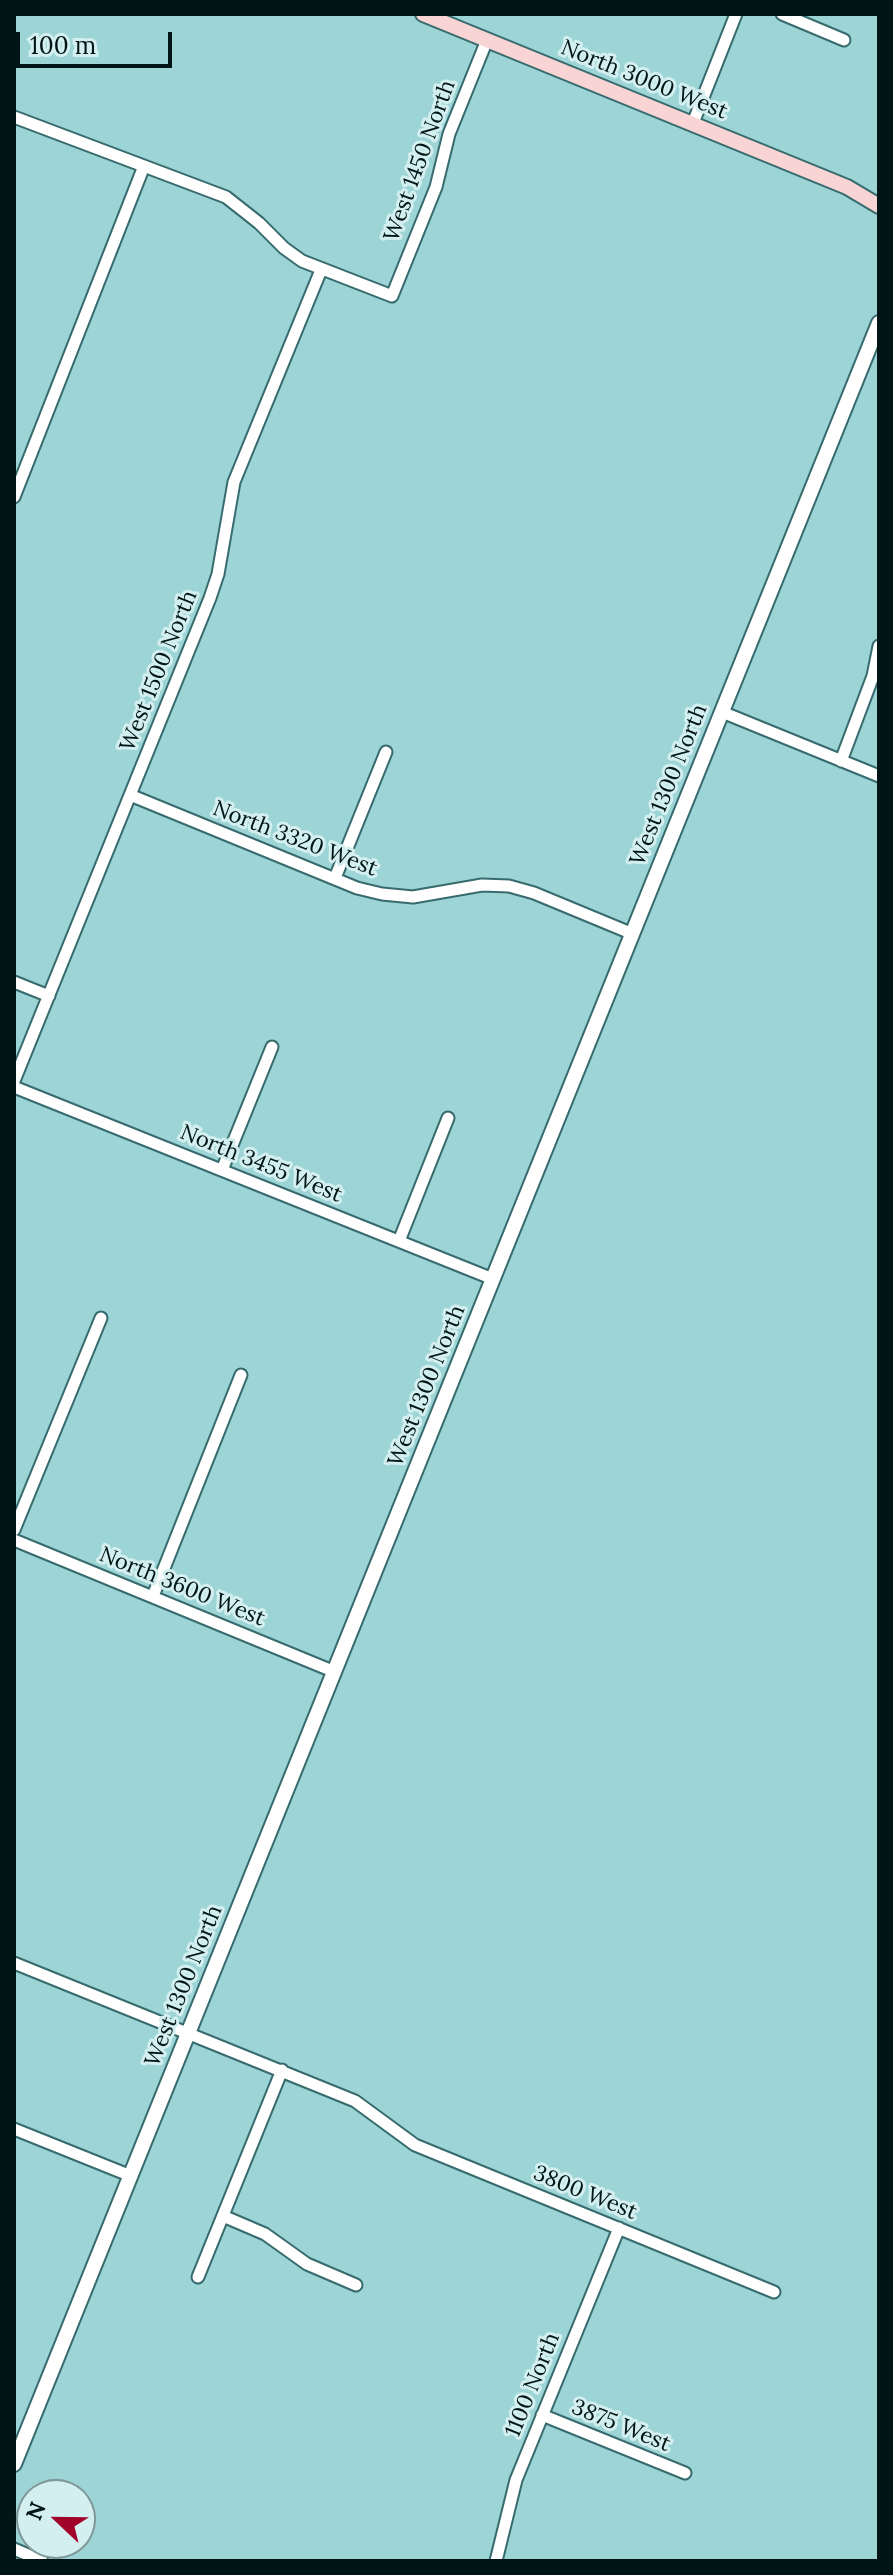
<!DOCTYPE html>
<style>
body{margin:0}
#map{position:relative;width:893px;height:2575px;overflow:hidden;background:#9dd4d6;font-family:Lora,serif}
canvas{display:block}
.frame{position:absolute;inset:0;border:16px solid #011516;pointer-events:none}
.north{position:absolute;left:16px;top:2479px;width:80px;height:80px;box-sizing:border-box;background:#d4eff0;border:2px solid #809899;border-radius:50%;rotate:292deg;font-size:22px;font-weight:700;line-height:32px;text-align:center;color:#011516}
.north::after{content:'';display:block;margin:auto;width:28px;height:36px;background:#a2032b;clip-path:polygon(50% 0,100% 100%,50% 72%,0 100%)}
.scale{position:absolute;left:16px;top:32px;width:156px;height:36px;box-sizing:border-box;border:4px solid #011516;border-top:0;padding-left:10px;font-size:24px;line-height:28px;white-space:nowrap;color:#011516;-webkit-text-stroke:6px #d4eff0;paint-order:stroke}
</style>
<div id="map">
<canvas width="893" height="2575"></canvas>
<div class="frame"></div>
<div class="north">N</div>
<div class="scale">100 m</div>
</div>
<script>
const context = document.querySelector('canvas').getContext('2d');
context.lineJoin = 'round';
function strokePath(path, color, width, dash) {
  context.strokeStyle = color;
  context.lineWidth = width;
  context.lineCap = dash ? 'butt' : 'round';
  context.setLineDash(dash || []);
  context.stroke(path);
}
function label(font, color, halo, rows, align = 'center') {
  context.font = font + ' Lora,serif';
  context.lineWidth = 6;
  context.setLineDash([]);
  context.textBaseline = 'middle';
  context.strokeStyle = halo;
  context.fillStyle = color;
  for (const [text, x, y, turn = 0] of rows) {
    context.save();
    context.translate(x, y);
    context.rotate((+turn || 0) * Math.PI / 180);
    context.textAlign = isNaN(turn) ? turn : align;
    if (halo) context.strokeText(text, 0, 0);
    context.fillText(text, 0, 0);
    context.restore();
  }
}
const minor = new Path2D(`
 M782 14 844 40
 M14 117 226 197 259 223 284 248 302 261 392 296 436 187 449 134 487 40
 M693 123 736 14
 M14 497 144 166
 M722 712 879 776
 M841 761 873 676 879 646
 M130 795 357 888 382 894 413 897 482 885 509 886 534 893 633 934
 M335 878 386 752
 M14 982 49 996
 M14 1081 210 598 218 574 234 482 321 270
 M14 1087 493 1279
 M222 1170 272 1047
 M399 1241 448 1118
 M14 1530 101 1318
 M14 1540 335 1672
 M153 1596 241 1375
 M14 1963 355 2101 415 2145 774 2292
 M14 2129 131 2176
 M223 2216 265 2234 307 2264 356 2285
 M198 2277 282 2070
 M542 2415 685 2473
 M14 2549 42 2561
 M496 2561 516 2480 619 2228`);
const tertiary = new Path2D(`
 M14 2464 879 323`);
const secondary = new Path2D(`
 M423 14 847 187 879 206`);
strokePath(minor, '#376b6d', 15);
strokePath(tertiary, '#376b6d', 18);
strokePath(secondary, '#376b6d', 18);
strokePath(minor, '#fff', 11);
strokePath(tertiary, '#fff', 14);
strokePath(secondary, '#f8d4d5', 14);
label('22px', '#011516', '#d4eff0', [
 ["North 3000 West",644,80,22],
 ["West 1450 North",420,161,-70],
 ["West 1500 North",159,671,-68],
 ["West 1300 North",669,785,-68],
 ["North 3320 West",295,839,21],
 ["North 3455 West",261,1164,22],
 ["West 1300 North",427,1386,-68],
 ["North 3600 West",182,1587,22],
 ["West 1300 North",184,1986,-68],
 ["3800 West",585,2193,22],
 ["1100 North",533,2385,-68],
 ["3875 West",621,2426,22]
]);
</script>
